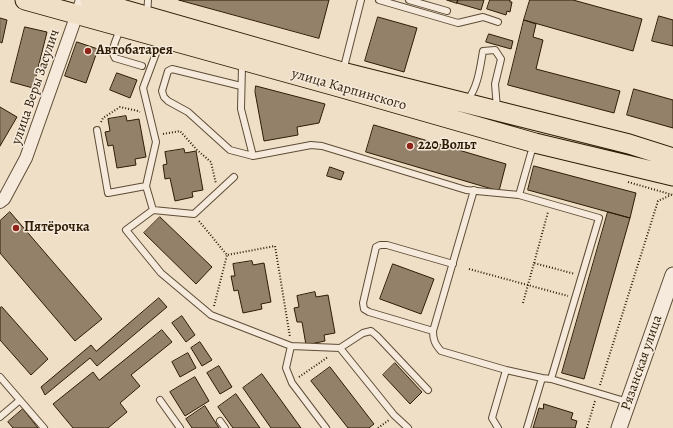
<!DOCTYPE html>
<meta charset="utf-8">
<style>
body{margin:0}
canvas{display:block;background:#f0dfc7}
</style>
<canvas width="673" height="428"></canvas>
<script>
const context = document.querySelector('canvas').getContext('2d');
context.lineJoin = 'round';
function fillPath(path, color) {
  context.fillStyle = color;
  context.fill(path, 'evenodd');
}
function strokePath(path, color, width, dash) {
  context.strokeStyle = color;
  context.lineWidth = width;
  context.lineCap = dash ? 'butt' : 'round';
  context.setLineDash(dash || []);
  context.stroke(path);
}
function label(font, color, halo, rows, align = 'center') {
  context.font = font + ' Alegreya,serif';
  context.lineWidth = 3;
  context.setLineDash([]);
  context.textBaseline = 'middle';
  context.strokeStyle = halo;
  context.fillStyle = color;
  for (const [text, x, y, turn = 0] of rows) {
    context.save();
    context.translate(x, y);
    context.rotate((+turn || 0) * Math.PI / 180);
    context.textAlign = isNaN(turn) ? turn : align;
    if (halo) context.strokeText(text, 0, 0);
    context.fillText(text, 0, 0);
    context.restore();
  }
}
const building = new Path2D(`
 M179 0H329L319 38Z
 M447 0H458L457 3Z
 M458 0H484L481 10 457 3Z
 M490 0H510V2H512L510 12 507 11 506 15 487 9Z
 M530 0H573L642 19 633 51 524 20Z
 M659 16 673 20V46L652 41Z
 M378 17 417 28 404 72 365 61Z
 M0 18 7 20 2 43 0 42Z
 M524 20 536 24 533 37 543 40 536 69 620 91 614 113 508 85Z
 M25 27 47 32 33 88 11 82Z
 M489 34 513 41 511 49 486 42Z
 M77 42 98 49 86 83 65 76Z
 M117 73 137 80 130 98 110 90Z
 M256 86 325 104 319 123 297 127 298 135 264 141 255 92Z
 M634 89 673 100V128L627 115Z
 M0 107 17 117 0 146Z
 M126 116 127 121 139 119 146 157 135 159 136 165 117 168 113 145 108 146 105 132 110 131 108 119Z
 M374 125 506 164 499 191 366 152Z
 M184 149 185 153 196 151 203 190 192 192 193 197 175 201 170 178 165 179 163 165 167 164 165 152Z
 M534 166 636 193 630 218 528 190Z
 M330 167 344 172 341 180 327 176Z
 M10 212 102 319 75 341 0 253V221Z
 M608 212 630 218 584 379 562 373Z
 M160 217 212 267 196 284 144 233Z
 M252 261 253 265 264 263 271 302 261 304 262 309 243 313 238 290 234 291 231 276H235L233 264Z
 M393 264 434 279 421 314 380 299Z
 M315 292 316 297 328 295 335 333 324 335 325 341 306 345 302 322H297L294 308 299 307 297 296Z
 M159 298 167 307 97 366 90 358 45 395 41 387 91 345 96 351Z
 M2 307 48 359 31 375 0 340V308Z
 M182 316 195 335 186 342 172 323Z
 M162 330 172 342 131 375 140 386 120 403 127 412 108 428H73L53 404 93 372 99 380Z
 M200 342 212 360 202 366 191 348Z
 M188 353 196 368 180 377 172 362Z
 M395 363 422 392 410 404 383 375Z
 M219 366 232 387 220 394 207 373Z
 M330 367 374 424 369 428H348L311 381Z
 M262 374 301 428H271L243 388Z
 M195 377 209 401 185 416 170 392Z
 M236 394 260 428H233L218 407Z
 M544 404 573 413 571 419 577 421 575 428H533L539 408 543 409Z
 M205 406 219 428H192L186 419Z
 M23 409 38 428H13L8 422Z`);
fillPath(building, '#93816a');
strokePath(building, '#2e1c05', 1);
const service = new Path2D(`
 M379 0 458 23 483 17 498 22
 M409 0 447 11
 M147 15 148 0
 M120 29C118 37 109 50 115 58L142 66
 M161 40 143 88 156 142 146 186 153 210 194 214 234 177
 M343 71 361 0
 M241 86 172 69 168 71 162 91 164 97 168 101 188 112 230 150 253 156 241 109 242 66
 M467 101C478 87 480 68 483 51L495 50 501 59 495 84 497 108
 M97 130 108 193 146 186
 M535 145 531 153 519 195 599 218 551 379 628 402
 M253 156 311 145 322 146 466 190 519 195
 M474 190 433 331C433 340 435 344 441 351L506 370 492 418 498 428
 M153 210 126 230 161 273 211 315 291 346 340 348 394 415 408 428
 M433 331 369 312 364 309 363 303 376 247 380 245H387L453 264
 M291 346 286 368 292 383 326 428
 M340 348 363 333 371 331 377 336 428 390
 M506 370 542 378
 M0 377 44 428
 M160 400 180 428
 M0 417 20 400
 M220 421 225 428
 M527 428 542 378 551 379`);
const minor = new Path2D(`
 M0 202 4 199 26 158 82 0`);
const tertiary = new Path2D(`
 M619 428 673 275`);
const primary = new Path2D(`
 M25 0 339 87 535 143 673 176
 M90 0 342 72 629 144 673 158`);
strokePath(service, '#5e4d36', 8);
strokePath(minor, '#5e4d36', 14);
strokePath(tertiary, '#5e4d36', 17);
strokePath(primary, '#2e1c05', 21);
strokePath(new Path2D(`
 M101 122 103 118 120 107 138 111 140 112
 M163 134 180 131 197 150 211 162 216 184
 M628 182 673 195
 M199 221 227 255 275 246 290 337
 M534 263 548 212
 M469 269 568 296
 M523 303 534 263 575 274
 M214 306 227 255
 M299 377 328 357
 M600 385 658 201 671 195
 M378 428 389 420
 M587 428 595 401`), '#2e1c05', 2, [1, 2]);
strokePath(service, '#f5eadb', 6);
strokePath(minor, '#f5eadb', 12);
strokePath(tertiary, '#f5eadb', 15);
strokePath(primary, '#f0dfc7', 19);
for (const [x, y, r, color] of [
 [88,51,4,"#8f2418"],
 [410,146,4,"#8f2418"],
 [16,228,4,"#8f2418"]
]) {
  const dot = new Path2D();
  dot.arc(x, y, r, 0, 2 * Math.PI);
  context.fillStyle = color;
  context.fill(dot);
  strokePath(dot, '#f5eadb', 1.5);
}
label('bold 14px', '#2e1c05', '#f5eadb', [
 ["Автобатарея",96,51],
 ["220 Вольт",418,146],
 ["Пятёрочка",24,228]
], 'left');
label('14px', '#2e1c05', '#f5eadb', [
 ["улица Веры Засулич",36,87,-71],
 ["улица Карпинского",349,90,16],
 ["Рязанская улица",642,363,-71]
]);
</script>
